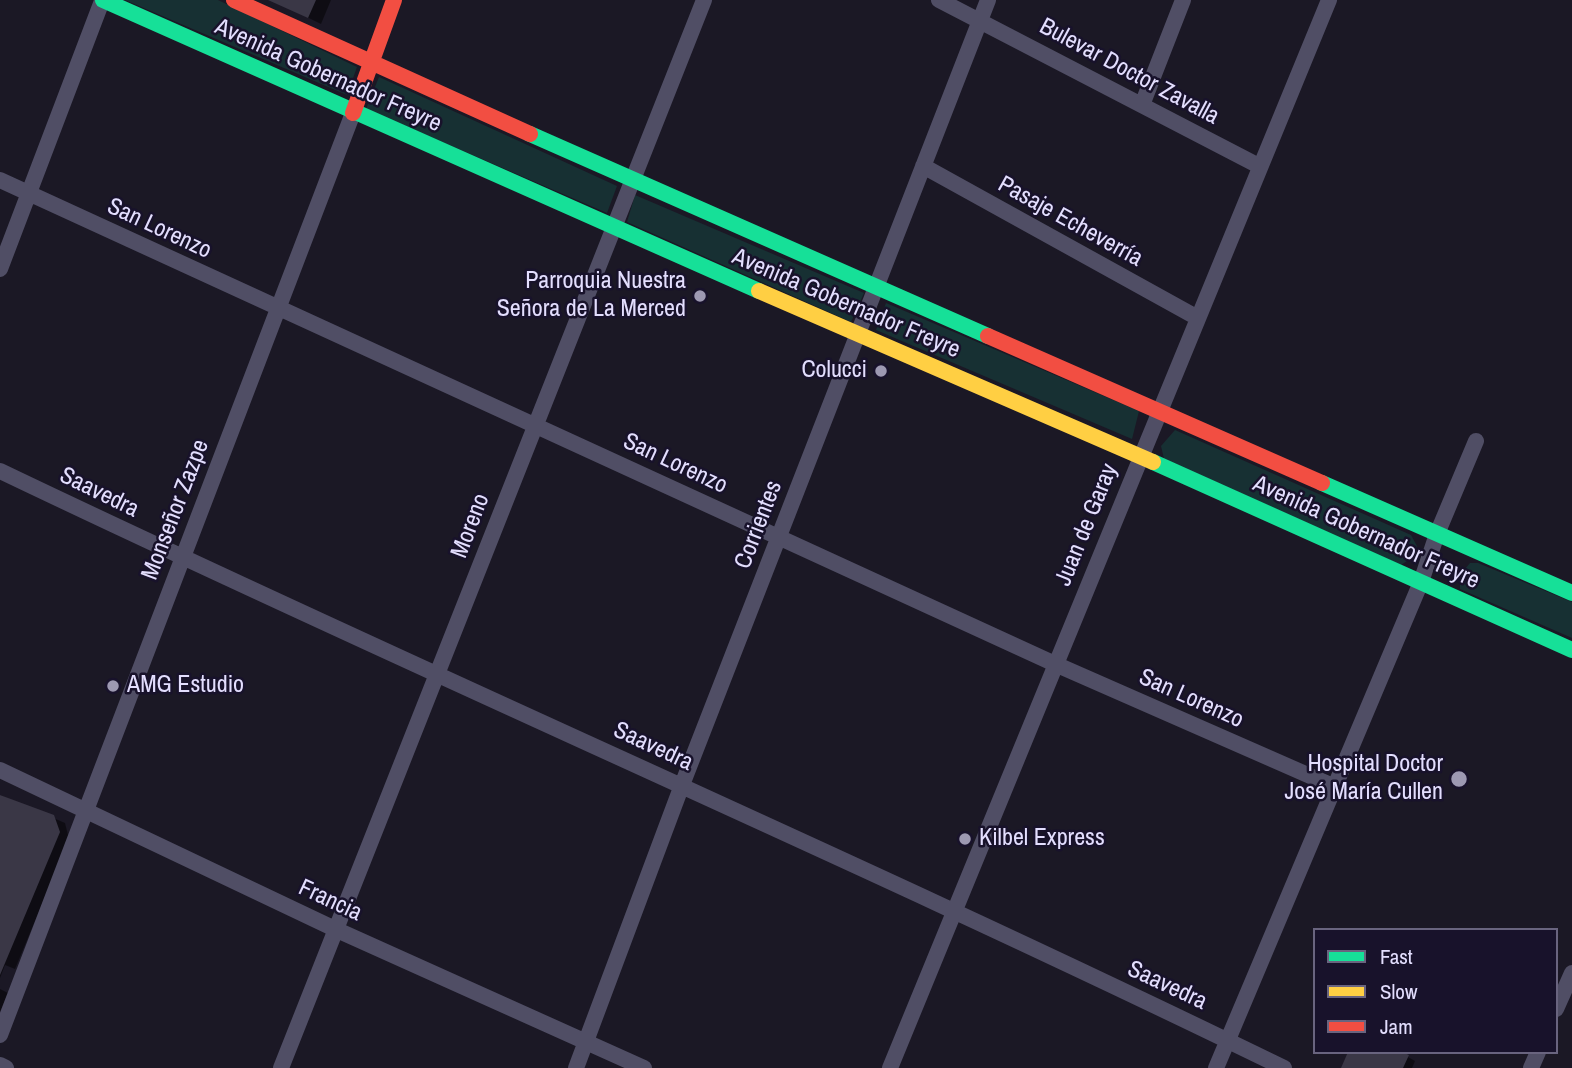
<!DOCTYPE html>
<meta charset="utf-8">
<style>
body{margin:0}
#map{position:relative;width:1572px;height:1068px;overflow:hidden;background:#1b1825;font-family:"Archivo Narrow",sans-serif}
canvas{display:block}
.legend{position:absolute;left:1313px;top:928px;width:245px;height:126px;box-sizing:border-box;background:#18122b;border:2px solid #69647f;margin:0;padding:9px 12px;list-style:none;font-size:21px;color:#e3defe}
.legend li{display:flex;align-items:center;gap:14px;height:35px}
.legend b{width:35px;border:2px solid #69647f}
</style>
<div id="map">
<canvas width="1572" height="1068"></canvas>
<ul class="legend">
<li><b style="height:9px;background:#16e098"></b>Fast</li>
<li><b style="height:9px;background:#ffcf43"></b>Slow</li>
<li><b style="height:9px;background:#f24e42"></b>Jam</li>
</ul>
</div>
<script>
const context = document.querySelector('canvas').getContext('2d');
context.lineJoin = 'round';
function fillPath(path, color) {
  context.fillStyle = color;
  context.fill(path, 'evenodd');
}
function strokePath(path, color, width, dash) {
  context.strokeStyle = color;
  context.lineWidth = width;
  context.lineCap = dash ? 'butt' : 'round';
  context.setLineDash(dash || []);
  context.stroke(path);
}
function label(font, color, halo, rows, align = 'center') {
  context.font = font + ' "Archivo Narrow",sans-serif';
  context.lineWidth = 5;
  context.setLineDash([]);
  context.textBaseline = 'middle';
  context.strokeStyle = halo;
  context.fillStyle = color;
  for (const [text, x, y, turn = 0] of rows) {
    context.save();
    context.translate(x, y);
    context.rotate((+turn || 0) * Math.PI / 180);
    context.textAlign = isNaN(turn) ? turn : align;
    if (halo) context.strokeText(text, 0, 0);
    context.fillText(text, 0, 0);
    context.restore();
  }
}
fillPath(new Path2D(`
 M125 0H218L357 67 347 95Z
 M379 77 617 186 607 213 366 109Z
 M635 195 864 293 851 322 627 222Z
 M886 303 1139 411 1132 439 876 330Z
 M1175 430 1411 535 1417 546 1413 557 1401 565 1164 459 1161 446Z
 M1470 563H1478L1572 602V638L1460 589V575Z`), '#173033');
fillPath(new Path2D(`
 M272 0H331L321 24Z
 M0 795 65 823 69 839 15 969 5 965 0 978Z
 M0 989 8 993 0 1012Z
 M1408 1057 1415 1061 1412 1068H1343Z`), '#0007');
fillPath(new Path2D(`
 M268 0H316L308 18Z
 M0 795 54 815 60 832 0 975Z
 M1348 1052H1402L1409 1055 1403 1068H1341Z`), '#3a3746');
strokePath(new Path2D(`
 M939 0 1259 166
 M1142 105 1183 0
 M923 166 1196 317
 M0 180 1055 664 1333 786
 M0 269 102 1
 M0 471C426 675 860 861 1284 1068
 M0 770 337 930 644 1068
 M1556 1009 1572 973
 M0 1035 353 113
 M0 1065 6 1068
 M281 1068 704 0
 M576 1068 682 785 988 0
 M890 1068 1329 0
 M1216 1068 1421 582 1437 534 1476 441
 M1531 1068 1538 1052`), '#504e65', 16);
strokePath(new Path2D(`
 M103 0 759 291
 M530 134 988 336
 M1153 462 1572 650
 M1322 483 1572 593`), '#16e098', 16);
strokePath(new Path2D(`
 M759 291 1153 462`), '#ffcf43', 16);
strokePath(new Path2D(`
 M234 0 530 134
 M353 113 394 0
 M988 336 1322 483`), '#f24e42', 16);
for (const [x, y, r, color] of [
 [700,296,7,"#9d99b2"],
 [881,371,7,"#9d99b2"],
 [113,686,7,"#9d99b2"],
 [1459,779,9,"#9d99b2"],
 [965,839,7,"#9d99b2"]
]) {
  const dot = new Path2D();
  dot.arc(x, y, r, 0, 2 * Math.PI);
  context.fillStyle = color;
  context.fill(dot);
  strokePath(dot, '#18122b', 2.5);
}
label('24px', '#e3defe', '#18122b', [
 ["Bulevar Doctor Zavalla",1129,72,28],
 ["Avenida Gobernador Freyre",328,76,24],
 ["Pasaje Echeverría",1070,222,29],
 ["San Lorenzo",159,229,25],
 ["Avenida Gobernador Freyre",846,304,23],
 ["San Lorenzo",675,464,25],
 ["Saavedra",99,493,26],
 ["Monseñor Zazpe",176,510,-69],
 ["Corrientes",759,525,-69],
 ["Juan de Garay",1087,525,-68],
 ["Moreno",471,526,-69],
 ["Avenida Gobernador Freyre",1366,533,24],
 ["San Lorenzo",1191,699,24],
 ["Saavedra",653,747,25],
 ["Francia",330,901,25],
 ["Saavedra",1167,986,25]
]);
label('24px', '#e3defe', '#18122b', [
 ["Parroquia Nuestra",686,282],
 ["Señora de La Merced",686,310],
 ["Colucci",867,371],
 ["AMG Estudio",127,686,"left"],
 ["Hospital Doctor",1443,765],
 ["José María Cullen",1443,793],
 ["Kilbel Express",979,839,"left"]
], 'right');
</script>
